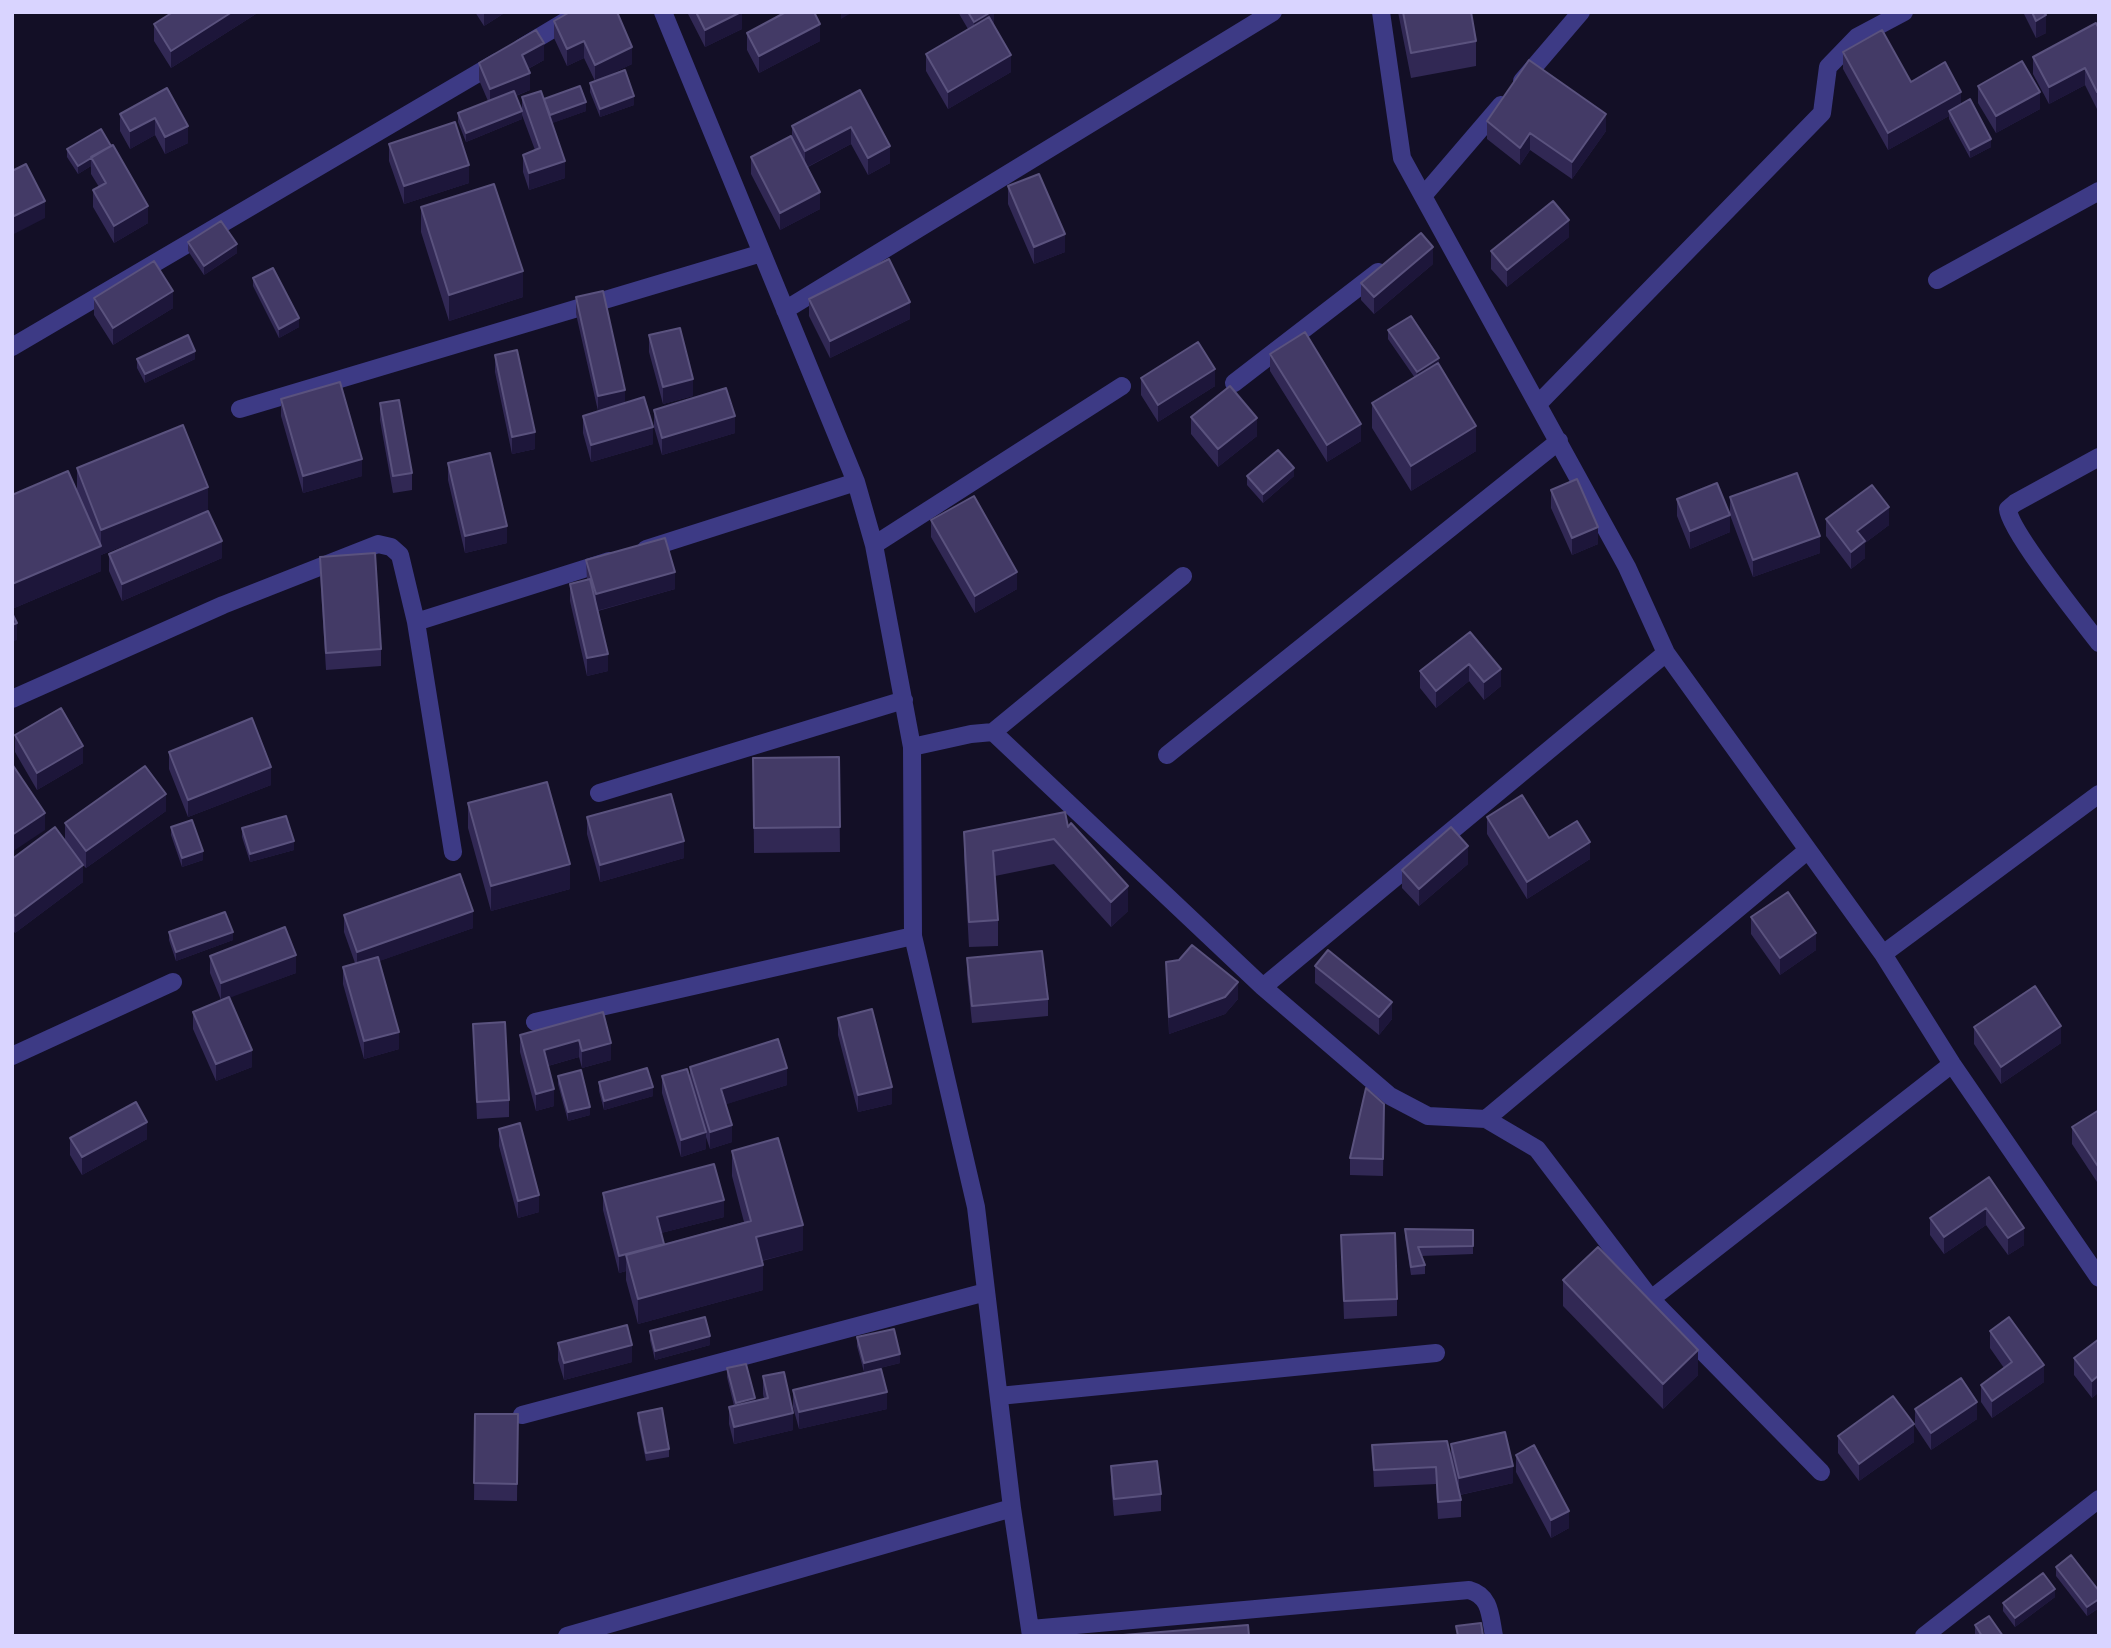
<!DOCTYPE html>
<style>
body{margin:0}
#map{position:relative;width:2111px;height:1648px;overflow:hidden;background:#130f26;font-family:Helvetica,sans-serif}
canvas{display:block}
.frame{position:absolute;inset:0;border:14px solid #d9d4ff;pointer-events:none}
</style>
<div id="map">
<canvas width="2111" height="1648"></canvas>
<div class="frame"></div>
</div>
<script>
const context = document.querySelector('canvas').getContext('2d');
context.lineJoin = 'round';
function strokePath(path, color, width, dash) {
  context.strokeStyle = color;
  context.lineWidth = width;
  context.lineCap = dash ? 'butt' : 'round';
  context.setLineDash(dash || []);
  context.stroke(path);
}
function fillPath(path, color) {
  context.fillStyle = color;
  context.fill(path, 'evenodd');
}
strokePath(new Path2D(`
 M663 12 856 482 874 545 912 747 913 936 976 1207 1012 1508 1031 1636
 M1381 12 1402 158 1627 567 1666 653 1883 954 1952 1064 2099 1278
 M521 48 581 12
 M1522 81 1581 12
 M1423 196 1501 105
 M1937 280 2099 191
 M785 310 1273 12
 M12 347 497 62
 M1234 383 1378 272
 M1538 404 1822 113 1828 67 1857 37 1904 12
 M240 409 762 253
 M2099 457 2015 503 2008 509C2009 530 2082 621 2099 643
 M874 545 1122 386
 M646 549 856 482
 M416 622 609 561
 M12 699 223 605 378 544 391 547 400 555 416 622 453 852
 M993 732 1263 987 1390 1096 1428 1116 1486 1119 1537 1149 1651 1299 1821 1472
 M912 747 971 734 993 732 1183 576
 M1167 755 1559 441
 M599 793 904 700
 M1883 954 2099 794
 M1263 987 1666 653
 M535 1022 913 936
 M12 1056 173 982
 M1486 1119 1808 850
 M1651 1299 1952 1064
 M999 1396 1436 1353
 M522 1415 986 1292
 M1031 1629 1469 1590C1491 1596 1490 1616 1494 1636
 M567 1636 1012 1508
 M1924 1636 2099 1499`), '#3d3a85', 18);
fillPath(new Path2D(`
 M173 12H259L171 68 154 41V24Z
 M475 12H506L484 26Z
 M687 12H742V29L705 47Z
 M958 12H994V27L1011 72 948 109 926 71V54L968 29Z
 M1398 12H1471L1476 41V66L1411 78Z
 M2023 12H2043L2046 33 2036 38Z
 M554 21 632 64 600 79 634 105 600 117 590 92V83L595 81 584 58 567 66 554 38Z
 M2099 29V108L2097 109 2085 85 2049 104 2033 74V57Z
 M747 33 820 41 759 73 747 50Z
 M1843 52 1961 104 1991 147 1970 158 1949 119V116L1888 150 1843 69Z
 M544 60 528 69 530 90 516 96 522 119 466 142 458 122V113L488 101 479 80V63Z
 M1978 86 2040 109 1996 133 1978 103Z
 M167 88 188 143 165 154 155 135 130 149 120 131V114Z
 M860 90 890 163 868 175 851 144 808 167 820 209 780 230 751 174V157L792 138V126Z
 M522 97 544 99 586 111 552 123 565 178 529 190 523 172V155L535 150 522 115Z
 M1487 121 1606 131 1572 179 1530 150 1520 165 1487 139Z
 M101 129 148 223 114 243 93 207V190L99 187 91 174V166L78 174 67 157V149Z
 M389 144 469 183 404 204 389 161Z
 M1008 186 1065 252 1034 264 1008 204Z
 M421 207 523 297 449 321 421 232Z
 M1569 237 1507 287 1491 269V251Z
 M188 242 237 253 204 275 188 251Z
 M1433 264 1374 314 1361 300V283Z
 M253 278 299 327 279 338 253 286Z
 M576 297 625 403 653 444 591 462 583 433V416L598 411 576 314Z
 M94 298 173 308 113 345 94 315Z
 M809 299 910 319 830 358 809 316Z
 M1388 330 1439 366 1476 451 1411 491 1372 428V403L1415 378 1388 339Z
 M649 335 693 396 663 404 649 352Z
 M1270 354 1361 441 1327 462 1270 371Z
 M495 355 535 449 512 454 495 372Z
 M137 359H195L145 383 137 368Z
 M1141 378 1215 386 1158 422 1141 395Z
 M281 399 362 476 303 493 281 416Z
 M380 403 412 473V490L393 493 380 420Z
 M654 410 735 433 662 455 654 427Z
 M1191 417 1257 436 1218 467 1191 434Z
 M448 463 507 543 465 553 448 480Z
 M77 468 208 511 222 558 122 601 109 571V554L167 528 101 555V554V571L12 609V495L77 490Z
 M1247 476H1294L1263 503 1247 485Z
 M1551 490 1598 544 1572 555 1551 508Z
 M1730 497 1820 553 1753 577 1730 515Z
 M1677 499 1730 532 1690 549 1677 516Z
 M1826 519 1889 525 1865 543V558L1851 569 1826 536Z
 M931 520 1017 589 975 613 931 537Z
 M320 557 381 649V666L326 670 320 574Z
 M586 560 675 589 598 611 608 671 587 676 570 601V584L587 580Z
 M1470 632 1501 686 1484 700 1469 681 1436 708 1420 688V671Z
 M15 735 83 763 37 790 15 752Z
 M169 752 271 785 188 817 169 769Z
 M839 757 840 852 754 853 753 758Z
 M468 803 570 889 491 911 468 828Z
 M166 811 86 868 83 865V882L15 933 12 929V859L65 840V823Z
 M587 817 684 858 600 882 587 834Z
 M1487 817 1549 838 1590 859 1527 899 1487 834Z
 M171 827 203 860 182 867 171 835Z
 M1068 827 1128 911 1111 927 1054 864 995 876 998 920V946L969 947 964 857V832Z
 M242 828 294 850 250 862 242 837Z
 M1468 864 1419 906 1402 888V870Z
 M344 915 473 928 379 961 399 1049 364 1059 343 984V967L355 963 344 932Z
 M1751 917 1816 950 1780 975 1751 934Z
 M169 932 233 940 176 961 169 940Z
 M210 956 296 973 230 997 252 1067 216 1081 193 1029V1012L221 1000 210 973Z
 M967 958 1048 999V1016L972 1023 967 975Z
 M1166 962 1238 999 1225 1014 1169 1034Z
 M1315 966 1392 1019 1379 1035 1315 983Z
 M603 1012 611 1060 582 1068 579 1057 548 1066 554 1106 536 1111 520 1052V1035Z
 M838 1018 892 1104 858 1112 838 1035Z
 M473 1024 509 1100V1117L477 1119Z
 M1974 1027 2061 1043 2001 1084 1974 1044Z
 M690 1067 787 1085 726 1104 732 1142 710 1149 706 1137V1149L681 1157 662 1093V1076L690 1078Z
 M558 1076 590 1115 568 1121 558 1084Z
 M599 1082 653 1096 604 1110 599 1091Z
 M1384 1104 1383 1176 1350 1175V1158Z
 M2099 1110V1185L2072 1144V1127Z
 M499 1129 539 1212 518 1218 499 1146Z
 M70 1138 147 1139 82 1175 70 1155Z
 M732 1151 803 1250 762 1261 763 1290 638 1324 626 1280V1271L619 1273 603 1210V1193L724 1217 661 1233 664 1244 744 1222 732 1176Z
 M1989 1177 2024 1245 2008 1255 1986 1225 1944 1254 1930 1235V1218Z
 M1405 1229 1473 1230V1254L1421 1256 1425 1265V1274L1411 1275 1405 1237Z
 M1341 1235 1397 1299V1316L1344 1319Z
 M1563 1280 1698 1375 1663 1409 1563 1306Z
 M650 1331 710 1345 655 1360 650 1340Z
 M1990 1331 2044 1382 1992 1418 1981 1402V1385L2004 1368 1990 1348Z
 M857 1337 900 1363 864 1372 857 1346Z
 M2099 1339V1392L2092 1398 2074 1375V1358Z
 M558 1343 632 1362 564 1380 558 1360Z
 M727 1368 755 1401 764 1399 763 1394V1376L793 1430 734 1444 729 1424V1407L734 1406 727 1377Z
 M793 1390 887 1409 799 1429 793 1407Z
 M1915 1409 1977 1419 1931 1450 1915 1426Z
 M638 1413 669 1449V1457L646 1461 638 1422Z
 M475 1414H518L517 1501 474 1500Z
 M1838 1436 1914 1442 1859 1481 1838 1453Z
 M1451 1444 1513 1483 1460 1495 1461 1500V1517L1438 1519 1436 1484 1374 1487 1372 1445 1451 1459Z
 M1516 1455 1569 1528 1551 1538 1516 1472Z
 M1111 1466 1161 1494V1511L1114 1516 1111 1483Z
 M2056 1567 2099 1591V1608L2087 1616 2056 1576Z
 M2055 1597 2015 1627 2003 1611V1603Z
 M1975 1625 2003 1636H1976L1975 1634Z`), '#312854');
fillPath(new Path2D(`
 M232 12H259L171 68V51Z
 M484 12H506L484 26Z
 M742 12V29L705 47V30Z
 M841 12H853L841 19Z
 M991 12H994V27L974 39V22Z
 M2046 15V33L2036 38V21Z
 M820 24V41L759 73V56Z
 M584 41V58L567 66V49Z
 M544 43V60L522 72V55Z
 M632 47V64L595 82V65Z
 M1011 55V72L948 109V92Z
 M2085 68V85L2049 104V87Z
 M530 73V90L490 106V89Z
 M2099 91V108L2097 109V92Z
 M1961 92V109L1949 111V116L1888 150V133Z
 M2040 92V109L1996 133V116Z
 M634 96V105L600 117V109Z
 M586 102V111L550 124V115Z
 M522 111V119L466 142V133Z
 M1606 114V131L1572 179V162Z
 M155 118V135L130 149V131Z
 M188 126V143L165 154V137Z
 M851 127V144L805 168V151Z
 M1530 133V150L1520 165V148Z
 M1991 139V147L1970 158V150Z
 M890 146V163L868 175V158Z
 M91 158V166L78 174V166Z
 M565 161V178L529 190V173Z
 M469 165V183L404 204V186Z
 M820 192V209L780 230V213Z
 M45 201V218L12 235V217Z
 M148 206V223L114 243V226Z
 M1569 220V237L1507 287V270Z
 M1065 234V252L1034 264V247Z
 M237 244V253L204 275V266Z
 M1433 247V264L1374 314V297Z
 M523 271V297L449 321V295Z
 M173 291V308L113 345V328Z
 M910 302V319L830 358V341Z
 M299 318V327L279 338V329Z
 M195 351V359L145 383V374Z
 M1439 358V366L1417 381V372Z
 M1215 369V386L1158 422V405Z
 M693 379V396L663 404V387Z
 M625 390V407L598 413V396Z
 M735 416V433L662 455V438Z
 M1257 418V436L1218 467V449Z
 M1361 424V441L1327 462V445Z
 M1476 426V451L1411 491V466Z
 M653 427V444L591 462V445Z
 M535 432V449L512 454V437Z
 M362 459V476L303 493V476Z
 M1294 468V476L1263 503V494Z
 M208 487V512L101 555V530Z
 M1889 507V525L1865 543V558L1851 569V552L1857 531Z
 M1730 515V532L1690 549V531Z
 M507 526V543L465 553V536Z
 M1598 527V544L1572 555V538Z
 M1820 536V553L1753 577V560Z
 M222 541V558L122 601V584Z
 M101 546V571L12 609V584Z
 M675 572V589L596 611V594Z
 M1017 572V589L975 613V596Z
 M17 623V640L12 642V625Z
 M608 654V671L587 676V658Z
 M1469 664V681L1436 708V691Z
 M1501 669V686L1484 700V682Z
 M83 746V763L37 790V773Z
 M271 767V785L188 817V800Z
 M166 794V811L86 868V851Z
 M45 813V830L12 852V835Z
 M294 841V850L250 862V854Z
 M684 841V858L600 882V865Z
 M1590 842V859L1527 899V882Z
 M1468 846V864L1419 906V889Z
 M203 851V860L182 867V858Z
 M570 864V889L491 911V886Z
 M83 865V882L15 933V916Z
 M1128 886V911L1111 927V902Z
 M473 911V928L357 969V952Z
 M233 932V940L176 961V952Z
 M1816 933V950L1780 975V958Z
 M296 955V973L221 1001V983Z
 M1238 982V999L1225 1014 1169 1034V1017Z
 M1392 1002V1019L1379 1035V1017Z
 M2061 1026V1043L2001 1084V1067Z
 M399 1032V1049L364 1059V1041Z
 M579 1040V1057L544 1067V1050Z
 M611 1043V1060L582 1068V1051Z
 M252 1050V1067L216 1081V1064Z
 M787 1068V1085L721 1106V1089Z
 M653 1087V1096L604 1110V1101Z
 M892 1087V1104L858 1112V1095Z
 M554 1089V1106L536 1111V1094Z
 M590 1107V1115L568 1121V1112Z
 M147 1122V1139L82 1175V1157Z
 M732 1125V1142L710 1149V1132Z
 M706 1132V1149L681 1157V1140Z
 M539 1195V1212L518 1218V1201Z
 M724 1200V1217L657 1234V1217Z
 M1986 1208V1225L1944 1254V1237Z
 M803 1225V1250L756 1262V1237Z
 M2024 1228V1245L2008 1255V1238Z
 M664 1244 626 1255V1271L619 1273V1256Z
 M763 1265V1290L638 1324V1299Z
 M710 1336V1345L655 1360V1351Z
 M632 1345V1362L564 1380V1363Z
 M1698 1350V1375L1663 1409V1384Z
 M900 1354V1363L864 1372V1363Z
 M2044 1365V1382L1992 1418V1401Z
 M2099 1375V1392L2092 1398V1381Z
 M887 1392V1409L799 1429V1412Z
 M755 1398V1407L736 1412V1403Z
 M1977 1402V1419L1931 1450V1433Z
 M793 1413V1430L734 1444V1427Z
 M1914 1424V1442L1859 1481V1464Z
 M1513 1466V1483L1459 1495V1478Z
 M1569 1511V1528L1551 1538V1520Z
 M2055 1589V1597L2015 1627V1618Z
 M2099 1599V1608L2087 1616V1607Z`), '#1d163a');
const building = new Path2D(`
 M173 12H232L171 51 154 24Z
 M570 12H617L632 47 595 65 584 41 567 49 554 21Z
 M696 12H741L705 30Z
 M786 12H814L820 24 759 56 747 33Z
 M968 12H991L974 22Z
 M1403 12H1471L1476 41 1411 53Z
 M2032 12H2043L2046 15 2036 21Z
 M989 17 1011 55 948 92 926 54Z
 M2096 23 2099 29V91L2097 92 2085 68 2049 87 2033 57Z
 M536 30 544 43 522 55 530 73 490 89 479 63Z
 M1882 30 1911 82 1945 62 1961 92 1888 133 1843 52Z
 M1529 60 1606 114 1572 162 1530 133 1520 148 1487 121Z
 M2022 61 2040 92 1996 116 1978 86Z
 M625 70 634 96 600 109 590 83Z
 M580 86 586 102 550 115 544 99Z
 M167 88 188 126 165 137 155 118 130 131 120 114Z
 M860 90 890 146 868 158 851 127 805 151 792 126Z
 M514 91 522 111 466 133 458 113Z
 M541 91 565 161 529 173 523 155 540 148 522 97Z
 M1970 99 1991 139 1970 150 1949 111Z
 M455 122 469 165 404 186 389 144Z
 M101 129 111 146 78 166 67 149Z
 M791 136 820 192 780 213 751 157Z
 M113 145 148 206 114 226 93 190 106 183 91 157Z
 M26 164 45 201 12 217V171Z
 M1039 174 1065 234 1034 247 1008 186Z
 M494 184 523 271 449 295 421 207Z
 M1553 201 1569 220 1507 270 1491 251Z
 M221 221 237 244 204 266 188 242Z
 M1421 233 1433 247 1374 297 1361 283Z
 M889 259 910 302 830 341 809 299Z
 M154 261 173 291 113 328 94 298Z
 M273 268 299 318 279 329 253 278Z
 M603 291 625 390 598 396 576 297Z
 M1411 316 1439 358 1417 372 1388 330Z
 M680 328 693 379 663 387 649 335Z
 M1305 332 1361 424 1327 445 1270 354Z
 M188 335 195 351 145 374 137 359Z
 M1198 342 1215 369 1158 405 1141 378Z
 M517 350 535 432 512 437 495 355Z
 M1438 363 1476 426 1411 466 1372 403Z
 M340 382 362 459 303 476 281 399Z
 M1230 386 1257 418 1218 449 1191 417Z
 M726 388 735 416 662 438 654 410Z
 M644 397 653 427 591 445 583 416Z
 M399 400 412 473 393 476 380 403Z
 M183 425 208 487 101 530 77 468Z
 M1278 450 1294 468 1263 494 1247 476Z
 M490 453 507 526 465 536 448 463Z
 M68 471 101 546 12 584V495Z
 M1797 473 1820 536 1753 560 1730 497Z
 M1577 479 1598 527 1572 538 1551 490Z
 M1717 483 1730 515 1690 531 1677 499Z
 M1872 485 1889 507 1857 531 1865 541 1851 552 1826 519Z
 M974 496 1017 572 975 596 931 520Z
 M208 511 222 541 122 584 109 554Z
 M665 538 675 572 596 594 586 560Z
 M375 553 381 649 326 653 320 557Z
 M590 579 608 654 587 658 570 584Z
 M12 613 17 623 12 625Z
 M1470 632 1501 669 1484 682 1469 664 1436 691 1420 671Z
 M61 708 83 746 37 773 15 735Z
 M252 718 271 767 188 800 169 752Z
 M839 757 840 827 754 828 753 758Z
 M12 764 45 813 12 835Z
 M145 766 166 794 86 851 65 823Z
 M547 782 570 864 491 886 468 803Z
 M671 794 684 841 600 865 587 817Z
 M1522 795 1549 838 1577 821 1590 842 1527 882 1487 817Z
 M1065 812 1068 827 1071 823 1128 886 1111 902 1054 839 993 851 998 920 969 922 964 832Z
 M286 816 294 841 250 854 242 828Z
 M192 820 203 851 182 858 171 827Z
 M55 827 83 865 15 916 12 912V859Z
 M1451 827 1468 846 1419 889 1402 870Z
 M460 874 473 911 357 952 344 915Z
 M1788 892 1816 933 1780 958 1751 917Z
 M225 912 233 932 176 952 169 932Z
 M285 927 296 955 221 983 210 956Z
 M1192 945 1238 982 1225 997 1169 1017 1166 962 1179 960Z
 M1328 950 1392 1002 1379 1017 1315 966Z
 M1042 951 1048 999 972 1006 967 958Z
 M378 957 399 1032 364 1041 343 967Z
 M2035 986 2061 1026 2001 1067 1974 1027Z
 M229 997 252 1050 216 1064 193 1012Z
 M872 1009 892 1087 858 1095 838 1018Z
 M603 1012 611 1043 582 1051 579 1040 544 1050 554 1089 536 1094 520 1035Z
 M505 1022 509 1100 477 1102 473 1024Z
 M778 1039 787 1068 721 1089 732 1125 710 1132 690 1067Z
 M647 1068 653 1087 604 1101 599 1082Z
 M687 1069 706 1132 681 1140 662 1076Z
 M581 1070 590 1107 568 1112 558 1076Z
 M1366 1088 1384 1104 1383 1159 1350 1158Z
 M136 1102 147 1122 82 1157 70 1138Z
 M2099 1110V1168L2072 1127Z
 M520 1123 539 1195 518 1201 499 1129Z
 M778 1138 803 1225 756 1237 763 1265 638 1299 626 1255 751 1221 732 1151Z
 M714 1164 724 1200 657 1217 664 1244 619 1256 603 1193Z
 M1989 1177 2024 1228 2008 1238 1986 1208 1944 1237 1930 1218Z
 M1405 1229 1473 1230V1246L1418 1247 1425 1265 1411 1267Z
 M1395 1233 1397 1299 1344 1301 1341 1235Z
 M1598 1247 1698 1350 1663 1384 1563 1280Z
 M705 1317 710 1336 655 1351 650 1331Z
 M2009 1317 2044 1365 1992 1401 1981 1385 2012 1362 1990 1331Z
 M627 1325 632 1345 564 1363 558 1343Z
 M894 1329 900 1354 864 1363 857 1337Z
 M2099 1339V1375L2092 1381 2074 1358Z
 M746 1364 755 1398 736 1403 727 1368Z
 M881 1369 887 1392 799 1412 793 1390Z
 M784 1372 793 1413 734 1427 729 1407 768 1398 763 1376Z
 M1961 1378 1977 1402 1931 1433 1915 1409Z
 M1893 1396 1914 1424 1859 1464 1838 1436Z
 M662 1408 669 1449 646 1453 638 1413Z
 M475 1414H518L517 1484 474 1483Z
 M1505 1432 1513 1466 1459 1478 1451 1444Z
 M1447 1441 1461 1500 1438 1502 1436 1467 1374 1470 1372 1445Z
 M1534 1445 1569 1511 1551 1520 1516 1455Z
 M1157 1461 1161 1494 1114 1499 1111 1466Z
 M2071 1555 2099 1591V1599L2087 1607 2056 1567Z
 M2043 1573 2055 1589 2015 1618 2003 1603Z
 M1989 1616 2003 1636H1982L1975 1625Z
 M1481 1623 1483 1636H1458L1456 1626Z
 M1248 1625 1249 1636H1123V1635Z`);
fillPath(building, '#433a66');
strokePath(building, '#5a527e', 2);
</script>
